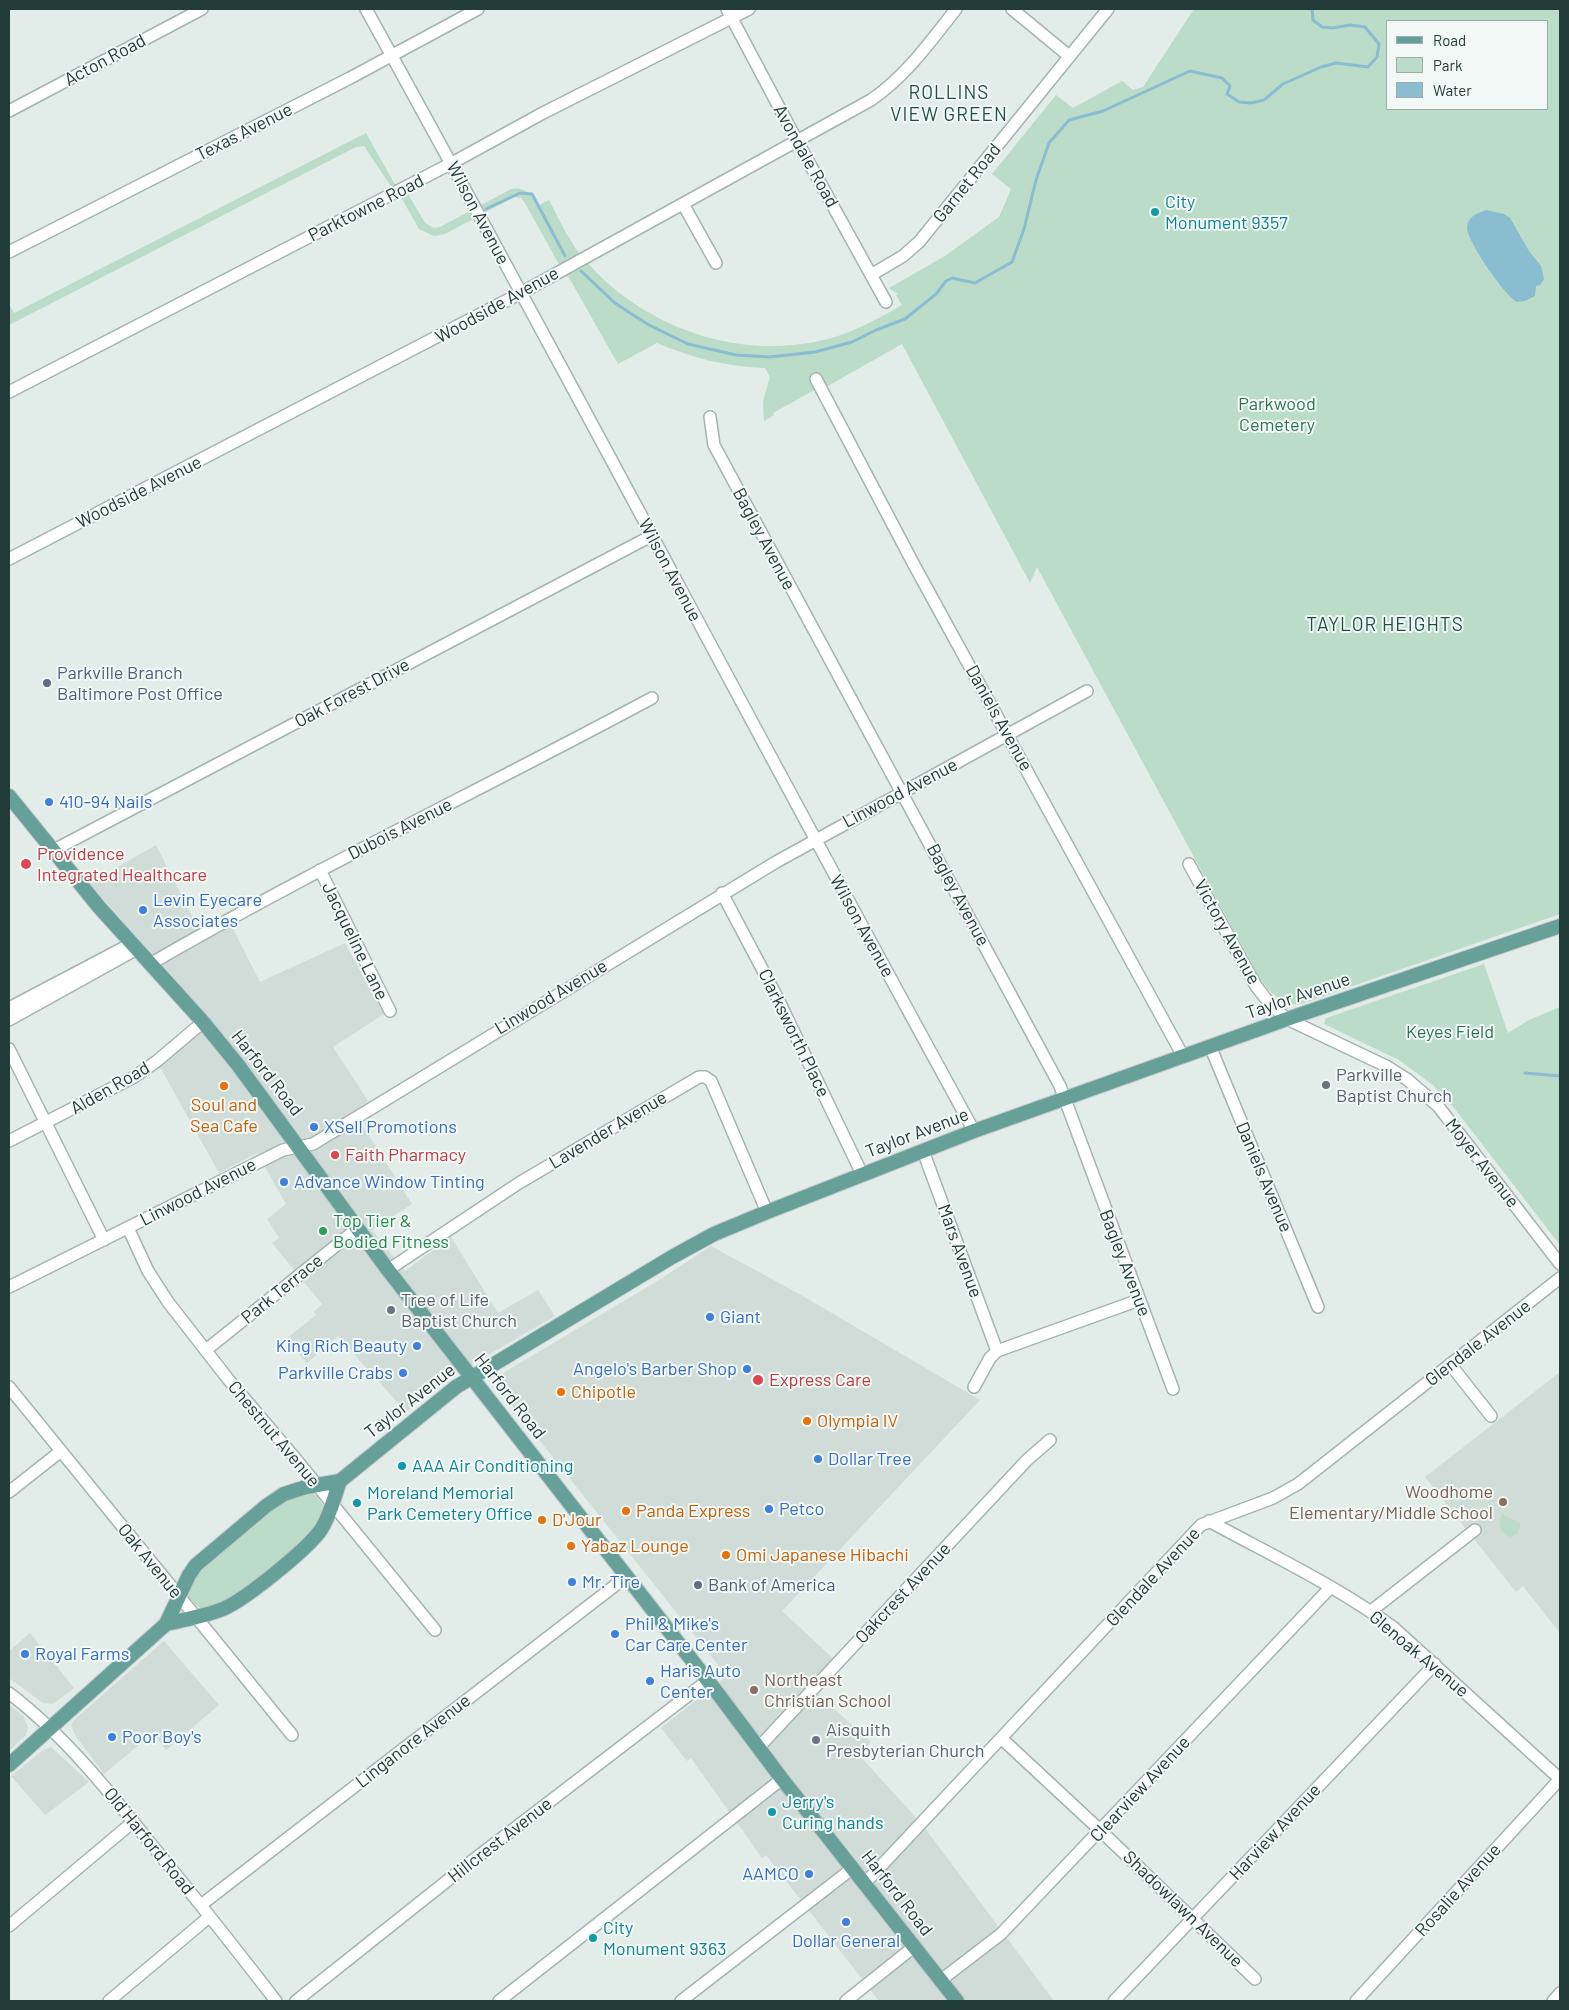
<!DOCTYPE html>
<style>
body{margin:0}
#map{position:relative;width:1569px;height:2010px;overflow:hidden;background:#e2ece9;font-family:Barlow,sans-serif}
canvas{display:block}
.frame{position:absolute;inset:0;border:10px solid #223c39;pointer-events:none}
.legend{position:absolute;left:1386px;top:20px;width:162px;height:90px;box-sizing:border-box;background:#f2f8f6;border:1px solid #9fadaa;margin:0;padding:6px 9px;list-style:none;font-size:15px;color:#223c39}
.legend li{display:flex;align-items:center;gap:10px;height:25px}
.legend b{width:25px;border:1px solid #9fadaa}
</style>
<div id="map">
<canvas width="1569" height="2010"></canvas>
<div class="frame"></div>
<ul class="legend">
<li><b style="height:6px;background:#67a099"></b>Road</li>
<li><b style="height:14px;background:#bbdcc8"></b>Park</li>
<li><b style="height:14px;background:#8bbdd0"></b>Water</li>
</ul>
</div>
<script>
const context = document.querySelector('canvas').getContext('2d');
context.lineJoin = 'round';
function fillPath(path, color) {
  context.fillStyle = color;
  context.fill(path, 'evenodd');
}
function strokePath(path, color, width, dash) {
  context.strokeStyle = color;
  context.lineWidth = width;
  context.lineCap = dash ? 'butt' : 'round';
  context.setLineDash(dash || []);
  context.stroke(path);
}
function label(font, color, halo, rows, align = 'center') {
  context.font = font + ' Barlow,sans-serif';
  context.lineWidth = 4;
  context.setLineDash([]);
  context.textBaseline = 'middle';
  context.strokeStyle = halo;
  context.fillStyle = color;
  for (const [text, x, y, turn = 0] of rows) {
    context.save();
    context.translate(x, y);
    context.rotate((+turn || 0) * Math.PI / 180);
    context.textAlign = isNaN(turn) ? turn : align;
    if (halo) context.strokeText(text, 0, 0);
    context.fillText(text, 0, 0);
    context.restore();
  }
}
fillPath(new Path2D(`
 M156 845 204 940 231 925 260 982 345 943 384 1014 333 1047 368 1101 354 1112 412 1204 372 1230 405 1271 451 1237 498 1313 538 1290 555 1316 443 1381 406 1412 338 1336 307 1363 286 1339 316 1315 314 1312 322 1304 272 1243 279 1238 267 1219 286 1204 257 1153 219 1173 160 1067 212 1021 89 883Z
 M711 1246 801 1295 980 1400 782 1611 838 1663 813 1690 871 1742 859 1755 921 1823 1054 2001H879L766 1855 762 1858 691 1758 687 1761 661 1728 727 1676 501 1392 499 1384 500 1375 659 1280Z
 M1560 1372V1633L1523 1586 1516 1592 1425 1477Z
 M30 1633 74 1688 53 1704 43 1703 9 1678V1651Z
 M164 1641 219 1705 166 1750 153 1733 104 1774 75 1735 71 1725 74 1720Z
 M9 1704 24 1717 28 1728 25 1736 9 1751Z
 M51 1747 89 1782 45 1815 11 1776 43 1750Z`), '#d0dcd8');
fillPath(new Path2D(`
 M1194 9H1560V914L1301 1004C1285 1007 1269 992 1260 979L1037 567 1030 583 902 344 826 387 825 384 773 413 774 415 764 421 763 401 770 377 765 368C727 367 692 358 657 343L618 364 568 276 566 277 525 203 521 198 514 197 445 234 434 236 419 229 401 197 390 185 364 146 356 147 9 325V304L14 313 366 133 394 183 408 194 425 223 434 228 440 227 511 189C525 186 531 195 539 205L549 200C558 217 567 237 579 253 634 322 727 359 815 342 847 336 874 321 902 305L896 295 898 294 889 288 945 256 999 217 1011 189 992 174 1056 95 1073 108 1122 81 1133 90 1143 87ZM1388 21H1548V109H1388Z
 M1484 964 1508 1033 1529 1020 1560 1007V1245L1455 1109 1433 1085 1399 1060 1324 1024 1326 1018Z
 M308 1491 316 1495 323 1505V1512L314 1532 277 1565 228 1602 202 1609 197 1606 189 1597 187 1589 192 1575 282 1500Z
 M1502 1514 1521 1524 1517 1534 1510 1537C1499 1533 1498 1523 1502 1514Z`), '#bbdcc8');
fillPath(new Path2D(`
 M1486 210 1504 214 1510 218 1529 251 1541 266 1544 279 1540 285 1536 286 1535 296 1525 301 1517 302C1505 296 1466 240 1467 227 1468 216 1478 213 1486 210Z`), '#8bbdd0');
strokePath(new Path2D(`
 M486 209 520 193 532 194 565 256
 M581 271 615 303 630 313 649 325 688 344 736 355 770 357 815 352 852 342 876 330 905 319 936 294 946 281 952 278 975 283 1012 262 1024 229 1036 180 1049 143 1069 120 1103 111 1190 71 1222 78 1230 86 1227 94 1239 102 1251 103 1264 100 1283 84 1321 67 1336 63 1368 67 1377 57 1379 44 1365 27 1350 25 1333 28 1322 27 1313 20 1312 9
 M1525 1073 1560 1076`), '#8bbdd0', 3);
const minor = new Path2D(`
 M366 9C572 381 769 758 974 1131
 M727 9 797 141 886 302
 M1012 9 1069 56
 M9 111 202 9
 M683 204 716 263
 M9 252 350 78 478 9
 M871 275 903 256 919 242 1108 9
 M816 379 913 563 1183 1056
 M9 392 452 163 543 113 749 9
 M710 417 714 445 1060 1086 1173 1389
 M9 559 521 293 871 100C906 76 930 42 956 9
 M52 851 653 535
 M1189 864 1256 986 1270 1004 1287 1019 1386 1066 1408 1080 1438 1106 1560 1264
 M320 870 390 1011
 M722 893 777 997 862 1174
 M150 964C314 869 485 788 652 698
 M9 1008 123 948
 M9 1020 137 949
 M1210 1046 1318 1307
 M9 1049 104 1240
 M9 1141 134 1077 157 1061 203 1022
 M923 1151 997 1351
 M128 1228 148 1271 168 1302 228 1379 295 1458 435 1630
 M388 1270 519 1183 699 1077H705L711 1081 767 1212
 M9 1287 283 1150 313 1144 776 862 1087 691
 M206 1350 358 1228
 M1450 1364 1491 1416
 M9 1387 292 1735
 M974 1387 990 1358 997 1351 1139 1300
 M9 1492 61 1451
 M1209 1521C1271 1555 1337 1586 1394 1628L1560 1779
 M1371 1611 1475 1530
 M9 1693C64 1735 108 1790 151 1844 194 1896 235 1948 276 2001
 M1001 1738 1101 1831 1255 1979
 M759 1747 1027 1460 1050 1440
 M865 1883 1201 1525 1273 1498 1298 1484 1560 1278
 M201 1905 626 1577
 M9 1926 133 1822
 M941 1980 1001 1934 1330 1588
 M109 2001 209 1917
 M296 2001 472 1861 707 1681
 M499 2001 782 1779
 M681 2001 853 1868
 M846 2001 915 1946
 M1114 2001 1435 1664
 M1356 2001 1560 1779
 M1553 2001 1560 1993`);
const major = new Path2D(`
 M9 796 99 907 203 1022 238 1065 388 1270 719 1695 782 1779 957 2001
 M166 1624C186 1619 207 1616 225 1608 247 1598 306 1550 320 1531 330 1517 334 1497 340 1481
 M9 1765 166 1624 189 1575 196 1565 266 1506 284 1494 306 1487 340 1481 456 1387 672 1257 714 1234 767 1212 974 1131 1287 1019 1560 926`);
strokePath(minor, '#a5b4b1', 14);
strokePath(major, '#c1c8c8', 16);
strokePath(minor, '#fff', 11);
strokePath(major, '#67a099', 14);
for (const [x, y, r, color] of [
 [1155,212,5,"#0f9aa8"],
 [47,683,5,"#5c6f8a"],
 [49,802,5,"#3f7fe0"],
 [26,864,6,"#e0444e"],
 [143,910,5,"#3f7fe0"],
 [1326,1085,5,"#6b7280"],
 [224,1086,5,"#e8710a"],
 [314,1127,5,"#3f7fe0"],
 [335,1155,5,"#e0444e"],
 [284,1182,5,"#3f7fe0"],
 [323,1231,5,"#2e9e5b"],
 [391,1310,5,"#6b7280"],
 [710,1317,5,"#3f7fe0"],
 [417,1346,5,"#3f7fe0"],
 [747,1369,5,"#3f7fe0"],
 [403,1373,5,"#3f7fe0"],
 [758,1380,6,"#e0444e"],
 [561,1392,5,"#e8710a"],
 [807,1421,5,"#e8710a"],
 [818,1459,5,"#3f7fe0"],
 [402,1466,5,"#0f9aa8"],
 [1503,1502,5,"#8d6e63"],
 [357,1503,5,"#0f9aa8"],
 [769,1509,5,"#3f7fe0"],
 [626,1511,5,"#e8710a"],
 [542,1520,5,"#e8710a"],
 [571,1546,5,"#e8710a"],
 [726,1555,5,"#e8710a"],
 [572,1582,5,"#3f7fe0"],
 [698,1585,5,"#5c6f8a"],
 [615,1634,5,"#3f7fe0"],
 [25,1654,5,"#3f7fe0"],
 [650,1681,5,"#3f7fe0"],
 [754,1690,5,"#8d6e63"],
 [112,1737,5,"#3f7fe0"],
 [816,1740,5,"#6b7280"],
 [772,1812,5,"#0f9aa8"],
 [809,1874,5,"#3f7fe0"],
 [846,1922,5,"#3f7fe0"],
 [593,1938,5,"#0f9aa8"]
]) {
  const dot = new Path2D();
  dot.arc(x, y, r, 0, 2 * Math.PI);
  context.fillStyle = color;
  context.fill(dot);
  strokePath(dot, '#f2f8f6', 2);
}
label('18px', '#223c39', '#f2f8f6', [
 ["Acton Road",105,60,-28],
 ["Texas Avenue",244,132,-27],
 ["Avondale Road",806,156,61],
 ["Garnet Road",967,183,-51],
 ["Parktowne Road",366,208,-27],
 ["Wilson Avenue",478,213,62],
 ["Woodside Avenue",497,305,-29],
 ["Woodside Avenue",139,492,-27],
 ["Bagley Avenue",764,539,62],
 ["Wilson Avenue",670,570,62],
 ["Oak Forest Drive",352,693,-28],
 ["Daniels Avenue",999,718,61],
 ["Linwood Avenue",900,793,-28],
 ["Dubois Avenue",400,829,-27],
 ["Bagley Avenue",958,895,62],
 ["Wilson Avenue",862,926,61],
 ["Victory Avenue",1227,932,61],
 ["Jacqueline Lane",355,941,64],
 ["Taylor Avenue",1298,996,-19],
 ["Linwood Avenue",551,997,-31],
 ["Clarksworth Place",794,1033,64],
 ["Harford Road",267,1073,52],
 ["Alden Road",110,1088,-30],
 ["Lavender Avenue",608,1130,-31],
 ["Taylor Avenue",917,1133,-21],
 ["Moyer Avenue",1482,1163,52],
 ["Daniels Avenue",1264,1177,67],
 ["Linwood Avenue",198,1192,-27],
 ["Mars Avenue",960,1251,70],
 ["Bagley Avenue",1125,1263,69],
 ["Park Terrace",282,1289,-39],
 ["Glendale Avenue",1478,1343,-38],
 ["Harford Road",510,1396,52],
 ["Taylor Avenue",410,1401,-38],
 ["Chestnut Avenue",274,1434,50],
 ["Oak Avenue",150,1561,51],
 ["Glendale Avenue",1153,1577,-47],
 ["Oakcrest Avenue",903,1593,-47],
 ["Glenoak Avenue",1419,1654,40],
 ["Linganore Avenue",413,1741,-38],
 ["Clearview Avenue",1140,1789,-47],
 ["Harview Avenue",1275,1832,-47],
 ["Hillcrest Avenue",500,1840,-38],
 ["Old Harford Road",149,1841,51],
 ["Rosalie Avenue",1458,1890,-48],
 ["Harford Road",897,1893,52],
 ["Shadowlawn Avenue",1183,1909,44]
]);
label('18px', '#0d838f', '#f2f8f6', [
 ["City",1165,202],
 ["Monument 9357",1165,223],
 ["AAA Air Conditioning",412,1466],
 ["Moreland Memorial",367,1493],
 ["Park Cemetery Office",367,1514],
 ["Jerry's",782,1802],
 ["Curing hands",782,1823],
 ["City",603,1928],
 ["Monument 9363",603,1949]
], 'left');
label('18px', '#2d7251', '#f2f8f6', [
 ["Parkwood",1277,404],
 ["Cemetery",1277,425],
 ["Keyes Field",1450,1032]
]);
label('18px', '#4e5e75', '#f2f8f6', [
 ["Parkville Branch",57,673],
 ["Baltimore Post Office",57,694],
 ["Bank of America",708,1585]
], 'left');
label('18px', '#366cbe', '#f2f8f6', [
 ["410-94 Nails",59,802],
 ["Levin Eyecare",153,900],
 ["Associates",153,921],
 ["XSell Promotions",324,1127],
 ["Advance Window Tinting",294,1182],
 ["Giant",720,1317],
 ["King Rich Beauty",407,1346,"right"],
 ["Angelo's Barber Shop",737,1369,"right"],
 ["Parkville Crabs",393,1373,"right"],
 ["Dollar Tree",828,1459],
 ["Petco",779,1509],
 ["Mr. Tire",582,1582],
 ["Phil & Mike's",625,1624],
 ["Car Care Center",625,1645],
 ["Royal Farms",35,1654],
 ["Haris Auto",660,1671],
 ["Center",660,1692],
 ["Poor Boy's",122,1737],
 ["AAMCO",799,1874,"right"],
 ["Dollar General",846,1941,"center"]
], 'left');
label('18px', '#be3a42', '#f2f8f6', [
 ["Providence",37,854],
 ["Integrated Healthcare",37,875],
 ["Faith Pharmacy",345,1155],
 ["Express Care",769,1380]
], 'left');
label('18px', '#5b616d', '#f2f8f6', [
 ["Parkville",1336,1075],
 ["Baptist Church",1336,1096],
 ["Tree of Life",401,1300],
 ["Baptist Church",401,1321],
 ["Aisquith",826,1730],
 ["Presbyterian Church",826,1751]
], 'left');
label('18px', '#c56008', '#f2f8f6', [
 ["Soul and",224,1105,"center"],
 ["Sea Cafe",224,1126,"center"],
 ["Chipotle",571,1392],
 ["Olympia IV",817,1421],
 ["Panda Express",636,1511],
 ["D'Jour",552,1520],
 ["Yabaz Lounge",581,1546],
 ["Omi Japanese Hibachi",736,1555]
], 'left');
label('18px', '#27864d', '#f2f8f6', [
 ["Top Tier &",333,1221],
 ["Bodied Fitness",333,1242]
], 'left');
label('18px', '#785e54', '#f2f8f6', [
 ["Woodhome",1493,1492],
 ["Elementary/Middle School",1493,1513],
 ["Northeast",764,1680,"left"],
 ["Christian School",764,1701,"left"]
], 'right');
context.letterSpacing = '1px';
label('19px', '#1f4e48', '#f2f8f6', [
 ["ROLLINS",949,93],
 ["VIEW GREEN",949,115],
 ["TAYLOR HEIGHTS",1385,625]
]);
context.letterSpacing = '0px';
</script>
